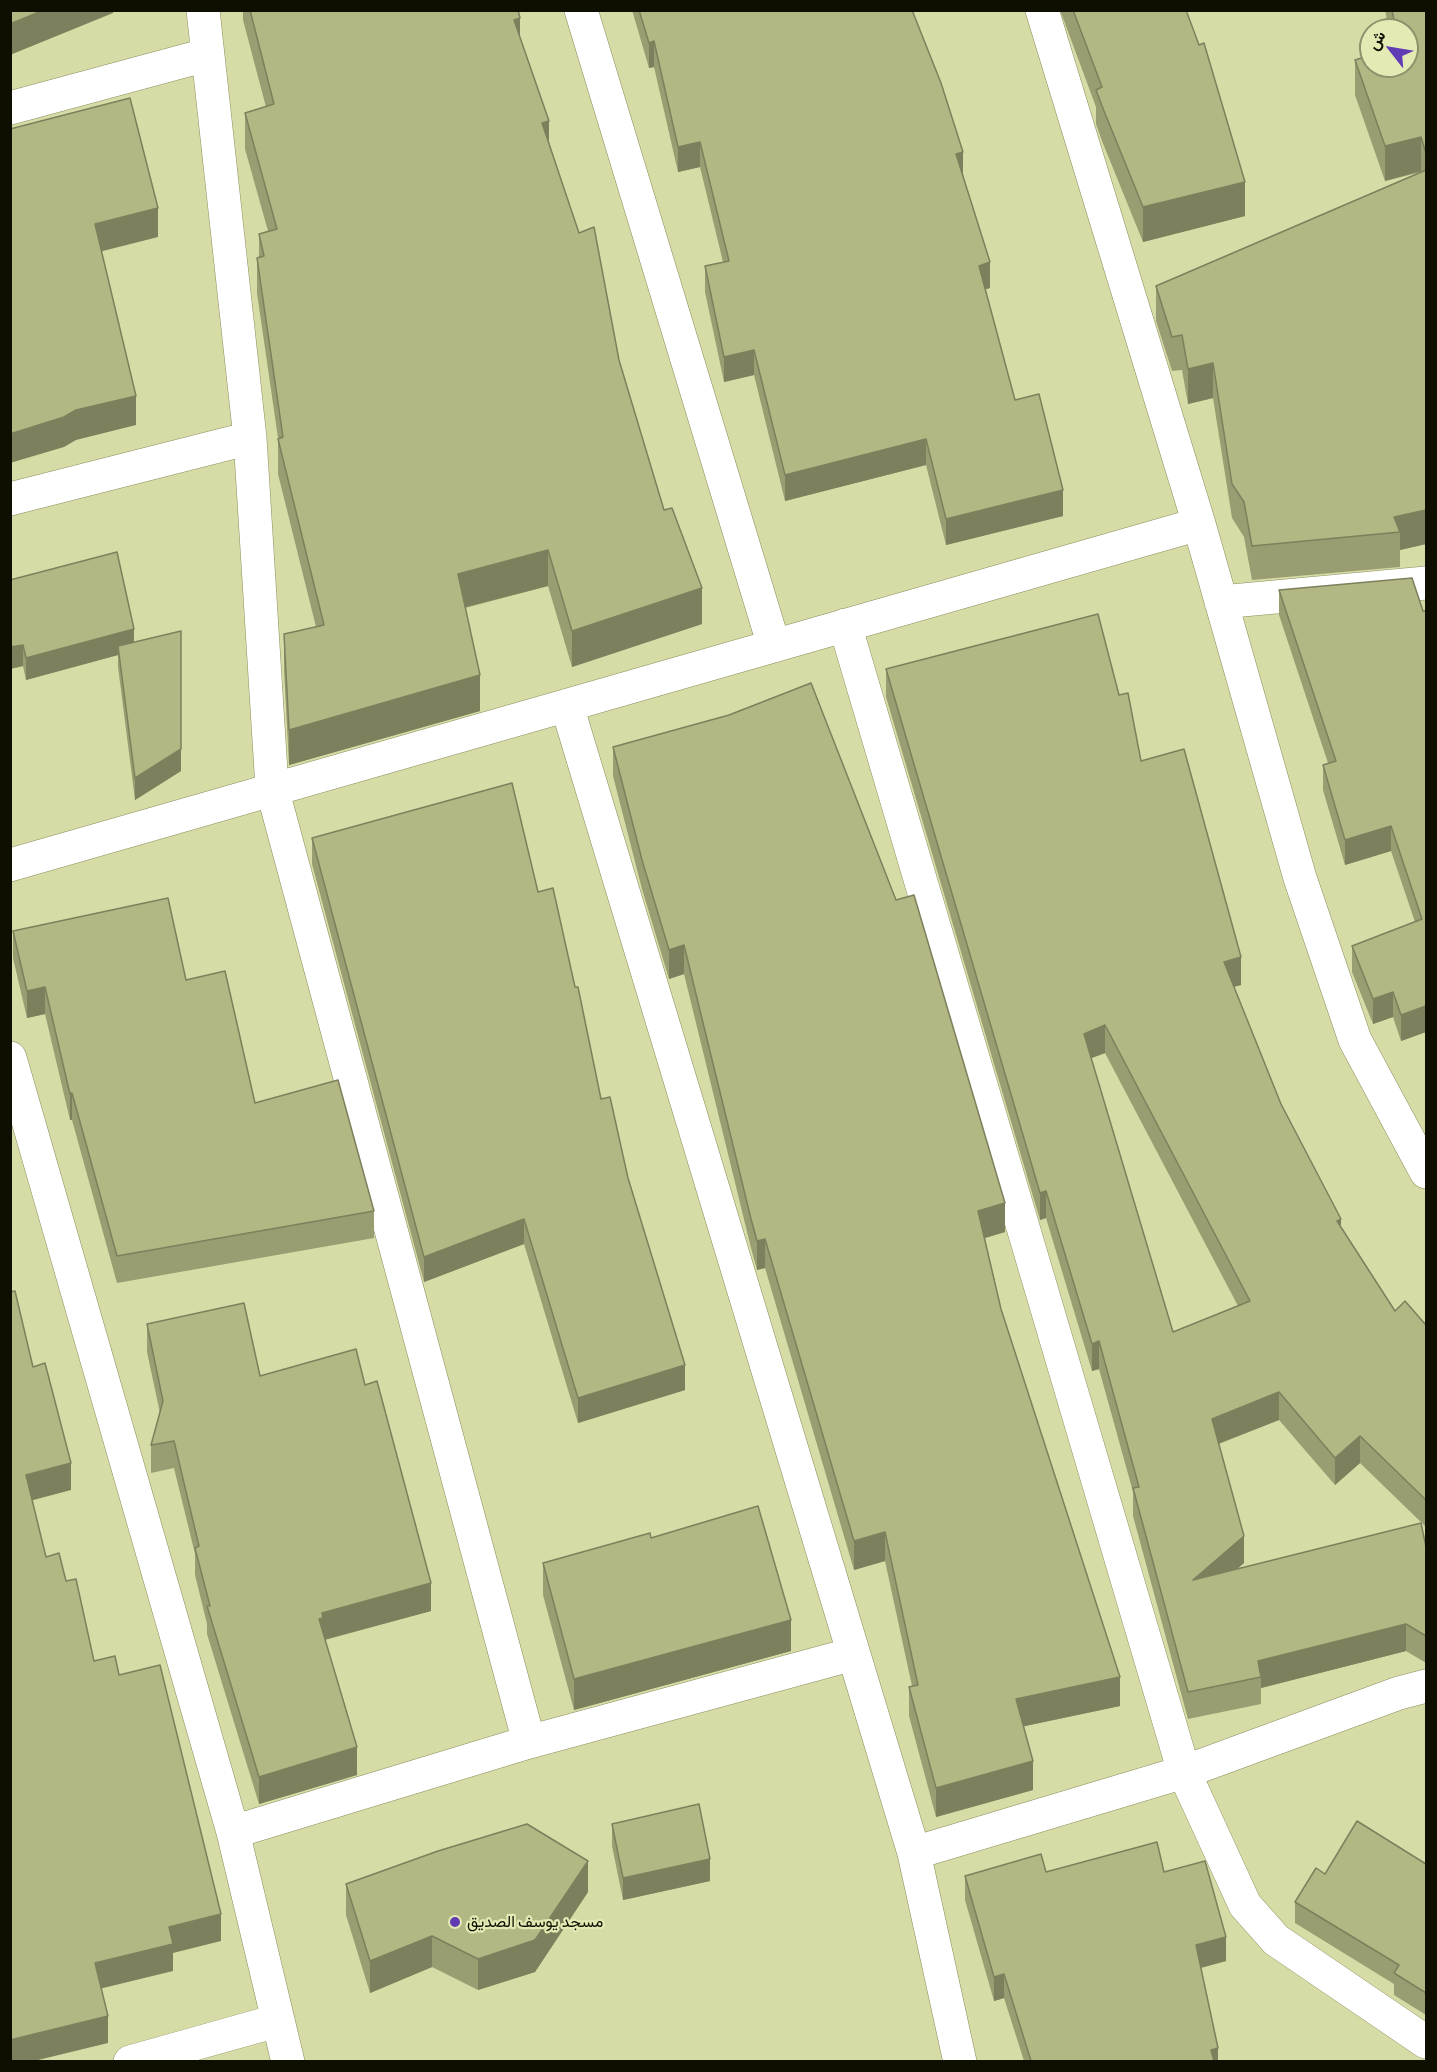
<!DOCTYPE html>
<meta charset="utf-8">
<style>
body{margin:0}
#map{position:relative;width:1437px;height:2072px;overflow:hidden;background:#d7dca7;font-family:Literata,Vazirmatn,serif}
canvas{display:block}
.frame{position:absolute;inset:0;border:12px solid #0e0f00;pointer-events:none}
.north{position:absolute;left:1359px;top:18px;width:60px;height:60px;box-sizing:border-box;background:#e4eab4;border:2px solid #8e926c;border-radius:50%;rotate:301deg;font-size:16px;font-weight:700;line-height:24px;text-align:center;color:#0e0f00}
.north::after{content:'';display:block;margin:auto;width:21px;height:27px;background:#613bb3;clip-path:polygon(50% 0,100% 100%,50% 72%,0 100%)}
</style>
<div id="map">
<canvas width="1437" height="2072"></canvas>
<div class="frame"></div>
<div class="north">ش</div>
</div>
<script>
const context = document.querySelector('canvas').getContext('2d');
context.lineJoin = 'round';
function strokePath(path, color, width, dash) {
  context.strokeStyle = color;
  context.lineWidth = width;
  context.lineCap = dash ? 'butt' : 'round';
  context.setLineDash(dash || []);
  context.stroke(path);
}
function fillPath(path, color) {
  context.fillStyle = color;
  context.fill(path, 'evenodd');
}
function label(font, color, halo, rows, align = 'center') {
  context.font = font + ' Literata,Vazirmatn,serif';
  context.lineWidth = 4.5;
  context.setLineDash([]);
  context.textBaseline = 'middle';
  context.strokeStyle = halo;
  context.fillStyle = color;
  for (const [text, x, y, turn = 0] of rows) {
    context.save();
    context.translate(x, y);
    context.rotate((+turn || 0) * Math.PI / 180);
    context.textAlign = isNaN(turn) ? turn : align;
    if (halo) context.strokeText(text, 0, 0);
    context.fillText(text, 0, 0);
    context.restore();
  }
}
const minor = new Path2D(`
 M203 10 250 438 272 788 529 1742
 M581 10 774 646
 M1042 10 1199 524 1300 878 1355 1040 1426 1172
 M10 108 206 55
 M10 499 250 438
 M1221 602 1426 583
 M845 625 1184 1772 1245 1905 1276 1940 1426 2042
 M567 706 914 1853 960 2062
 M10 865 1199 524
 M10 1058 233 1832 288 2062
 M233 1832 529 1742 853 1654
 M914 1853 1184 1772 1399 1693 1426 1686
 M130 2062 276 2021`);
strokePath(minor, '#8a8e5c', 34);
strokePath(minor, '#fff', 33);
fillPath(new Path2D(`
 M243 10H518L520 39 549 142 619 360 664 510 702 624 572 667 548 586 465 608 480 711 289 765 284 670V634L316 627 278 474V438L257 293V258L259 257V234L268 231 245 149V113L266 107 243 20Z
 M632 10H912L963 174 990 288 985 289 1015 400 1063 516 946 545 926 465 785 501 754 375 724 382 705 292V266L723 262 700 167 678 172 654 67 649 68Z
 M1060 10H1186L1245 216 1143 242 1102 141 1096 124V107Z
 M1385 10H1426V544L1400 550V567L1252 580 1244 537 1232 518 1213 398 1188 404 1182 370 1172 371 1156 321V286L1421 172 1385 181 1355 95V60L1407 66V30H1389Z
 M10 580 134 642 181 771 135 800 118 667V655L26 680 23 666 10 669Z
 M1279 590 1426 611V1032L1401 1041 1393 1017 1373 1024 1352 972V946L1415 922 1391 851 1345 865 1323 790V765L1328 763 1279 615Z
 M886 669 1119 695 1141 761 1241 985 1234 987 1281 1104 1341 1228 1395 1311 1426 1325V1527L1360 1463 1335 1485 1279 1420 1219 1444 1244 1563 1238 1568 1426 1547V1663L1406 1651 1261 1688V1704L1188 1719 1133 1516V1492L1099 1369 1092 1371 1046 1218 1040 1220 886 697ZM1105 1053 1238 1306 1173 1332 1091 1058Z
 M613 747 1005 1232 985 1238 1001 1309 1120 1706 1024 1726 1033 1790 936 1817 909 1716V1687L912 1686 885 1561 854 1570 765 1268 757 1270 751 1248 684 974 669 979 642 889 613 776Z
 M312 838 538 892 601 1099 628 1178 685 1390 578 1423 524 1244 424 1282 312 864Z
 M13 931 186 980 255 1103 374 1211V1238L117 1283 72 1120H70L45 1014 27 1018 13 958Z
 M147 1324 260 1376 365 1385 431 1611 325 1640 357 1775 259 1804 207 1634V1624L195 1575V1554L174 1468 151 1473V1445L160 1413 147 1352Z
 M651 1538 791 1651 574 1710 543 1595V1563Z
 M612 1824 710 1881 623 1900 612 1846Z
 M1426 1864V2015L1394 1995V1984L1295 1923V1902L1325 1874Z
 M1046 1872H1164L1226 1961 1201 1968 1218 2061H1024L1004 1998 994 2001 965 1900V1876Z
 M346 1884 588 1892 535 1972 478 1990 432 1967 370 1993 346 1915Z`), '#999d71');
fillPath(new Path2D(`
 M44 10H113V13L10 55V24Z
 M520 18V54L514 20Z
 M654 41V67L649 68V43Z
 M549 121V157L542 123Z
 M1421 137V171L1385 181V146Z
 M700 142V167L678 172V147Z
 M963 152V178L956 154Z
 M1245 182V216L1143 242V207Z
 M158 208V237L95 253V224Z
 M990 262V288L979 291V266Z
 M754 350V375L724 382V357Z
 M1213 363V398L1188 404V369Z
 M136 396V425L76 440 64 447 10 463V434L76 410Z
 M926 439V465L785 501V475Z
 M1063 490V516L946 545V519Z
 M1426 510V544L1400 550V532L1394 517Z
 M548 550V586L458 609V574Z
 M702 588V624L572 667V631Z
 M134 629V651L118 646V655L26 680V658Z
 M181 631V771L135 800V778Z
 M23 645V666L10 669V647Z
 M480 675V711L289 765V730Z
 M1391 826V851L1345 865V840Z
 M684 945V974L669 979V950Z
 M1241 957V985L1224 989V962Z
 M45 987V1014L27 1018V991Z
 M1393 992V1017L1373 1024V999Z
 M1426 1006V1032L1401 1041V1015Z
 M1105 1025V1053L1084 1061V1034Z
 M72 1093V1120H70V1094Z
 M1046 1191V1218L1040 1220V1193Z
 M1005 1203V1232L978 1240V1211Z
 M524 1219V1244L424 1282V1257Z
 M1341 1219V1247L1337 1221Z
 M765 1239V1268L757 1270V1241Z
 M1099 1341V1369L1092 1371V1344Z
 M685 1365V1390L578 1423V1398Z
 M1279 1392V1420L1212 1446V1419Z
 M1360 1436V1463L1335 1485V1458Z
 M71 1463V1490L26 1502V1475Z
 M885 1532V1561L854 1570V1541Z
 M1244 1536V1563L1193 1607V1580Z
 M431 1583V1611L323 1640 319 1619 322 1613Z
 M791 1620V1651L574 1710V1679Z
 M1406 1624V1651L1261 1688V1677L1258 1661Z
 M1120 1677V1706L1016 1728V1699Z
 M357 1747V1775L259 1804V1777Z
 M1033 1761V1790L936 1817V1788Z
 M710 1859V1881L623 1900V1878Z
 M588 1861V1892L535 1972 478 1990V1959Z
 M221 1914V1941L173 1953V1971L95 1990V1963L169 1927Z
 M432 1936V1967L370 1993V1961Z
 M1226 1937V1961L1196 1969V1945Z
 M1004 1974V1998L994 2001V1977Z
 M108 2016V2043L34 2061H10V2040Z
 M1218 2048V2061H1211V2050Z`), '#7d805c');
const building = new Path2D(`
 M10 10H44L10 24Z
 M250 10H518L520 18 514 20 549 121 542 123 579 233 594 227 619 360 664 510 672 508 702 588 572 631 548 550 458 574 480 675 289 730 284 634 324 625 278 439 283 437 257 258 264 256 259 234 277 229 245 113 274 104Z
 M639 10H912L941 83 963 152 956 154 990 262 979 266 1015 400 1039 394 1063 490 946 519 926 439 785 475 754 350 724 357 705 266 729 261 700 142 678 147 654 41 649 43Z
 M1073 10H1186L1199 45 1204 43 1245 182 1143 207 1102 106 1096 90 1102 87Z
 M1392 10H1426V153L1421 137 1385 146 1355 60 1371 55V66H1407V30H1396Z
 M130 98 158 208 95 224 136 396 76 410 64 417 10 434V129Z
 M1426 170V510L1394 517 1400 532 1252 546 1244 502 1232 484 1213 363 1188 369 1182 335 1172 337 1156 286Z
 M117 552 134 629 26 658 23 645 10 647V580Z
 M1412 578 1423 611H1426V1006L1401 1015 1393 992 1373 999 1352 946 1422 919 1391 826 1345 840 1323 765 1336 761 1279 590Z
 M1098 614 1119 695 1128 693 1141 761 1184 749 1241 957 1224 962 1281 1104 1341 1219 1337 1221 1395 1311 1405 1301 1426 1325V1500L1360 1436 1335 1458 1279 1392 1212 1419 1244 1536 1193 1580 1421 1523 1426 1547V1636L1406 1624 1258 1661 1261 1677 1188 1692 1133 1488 1139 1487 1099 1341 1092 1344 1046 1191 1040 1193 886 669ZM1105 1025 1250 1301 1173 1332 1084 1034Z
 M181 631V749L135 778 118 646Z
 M811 683 896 900 914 895 1005 1203 978 1211 1001 1309 1120 1677 1016 1699 1033 1761 936 1788 909 1687 918 1685 885 1532 854 1541 765 1239 757 1241 751 1219 684 945 669 950 642 860 613 747 729 715Z
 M512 783 538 892 553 888 575 987H578L601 1099 610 1097 628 1178 685 1365 578 1398 524 1219 424 1257 312 838Z
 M168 898 186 980 225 971 255 1103 338 1080 374 1211 117 1256 72 1093 70 1094 45 987 27 991 13 931Z
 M15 1291 33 1367 45 1363 71 1463 26 1475 46 1557 59 1553 66 1581 76 1579 94 1661 115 1656 119 1675 160 1665 221 1914 169 1927 173 1944 95 1963 108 2016 10 2040V1292Z
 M244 1303 260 1376 356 1349 365 1385 377 1381 431 1583 322 1613 323 1618 319 1619 357 1747 259 1777 207 1606H210L195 1548 199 1546 174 1441 151 1445 163 1401 147 1324Z
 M758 1506 791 1620 574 1679 543 1563 650 1533 651 1538Z
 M699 1804 710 1859 623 1878 612 1824Z
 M1357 1821 1426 1864V1993L1394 1973 1399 1965 1295 1902 1316 1868 1325 1874Z
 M527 1824 588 1861 535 1940 478 1959 432 1936 370 1961 346 1884 438 1851Z
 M1157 1842 1164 1872 1205 1861 1226 1937 1196 1945 1218 2048 1211 2050 1214 2061H1031L1004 1974 994 1977 965 1876 1041 1854 1046 1872Z`);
fillPath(building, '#b2b783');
strokePath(building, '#7d805c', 1.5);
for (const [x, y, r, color] of [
 [455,1922,6,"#613bb3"]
]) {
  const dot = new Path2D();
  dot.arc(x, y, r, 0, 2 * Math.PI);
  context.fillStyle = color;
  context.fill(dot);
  strokePath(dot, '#e4eab4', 2);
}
label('16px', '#0e0f00', '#e4eab4', [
 ["مسجد يوسف الصديق",467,1922]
], 'left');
</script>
